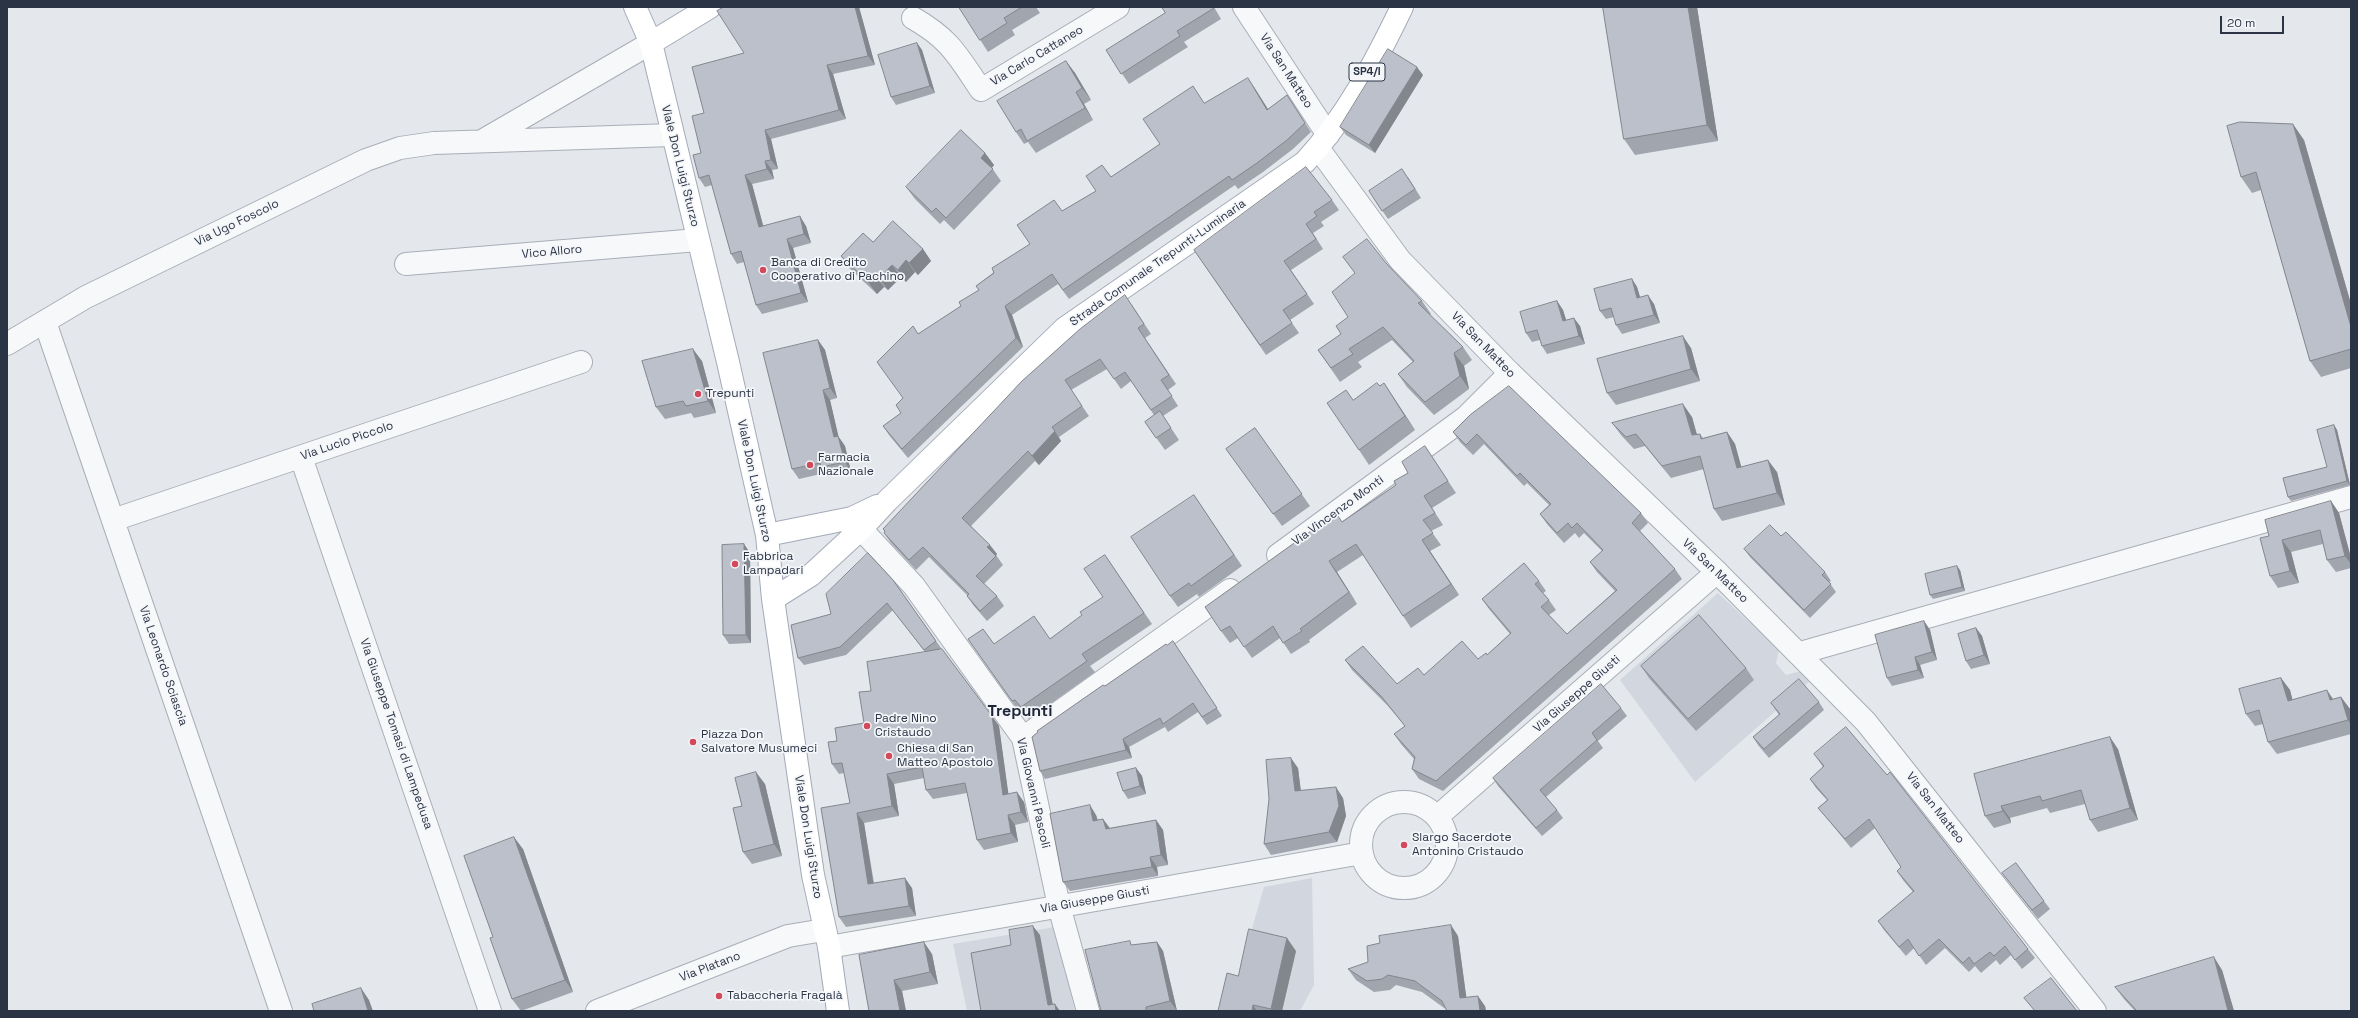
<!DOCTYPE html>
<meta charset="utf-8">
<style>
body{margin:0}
#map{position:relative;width:2358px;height:1018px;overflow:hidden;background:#e4e7ec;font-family:"Space Grotesk",sans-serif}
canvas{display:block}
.frame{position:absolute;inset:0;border:8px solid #2b3445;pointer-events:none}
.scale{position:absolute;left:2220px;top:16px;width:64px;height:18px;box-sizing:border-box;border:2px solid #2b3445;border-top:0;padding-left:5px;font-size:12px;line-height:14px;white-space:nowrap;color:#2b3445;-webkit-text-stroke:3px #f4f6f9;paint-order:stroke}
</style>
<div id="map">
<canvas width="2358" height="1018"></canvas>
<div class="frame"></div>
<div class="scale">20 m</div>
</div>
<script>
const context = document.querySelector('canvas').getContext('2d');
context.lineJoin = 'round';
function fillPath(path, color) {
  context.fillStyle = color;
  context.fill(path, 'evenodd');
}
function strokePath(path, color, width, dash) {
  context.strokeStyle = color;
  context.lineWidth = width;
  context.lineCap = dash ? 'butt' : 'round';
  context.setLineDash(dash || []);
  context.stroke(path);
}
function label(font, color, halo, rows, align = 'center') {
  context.font = font + ' "Space Grotesk",sans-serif';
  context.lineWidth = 3.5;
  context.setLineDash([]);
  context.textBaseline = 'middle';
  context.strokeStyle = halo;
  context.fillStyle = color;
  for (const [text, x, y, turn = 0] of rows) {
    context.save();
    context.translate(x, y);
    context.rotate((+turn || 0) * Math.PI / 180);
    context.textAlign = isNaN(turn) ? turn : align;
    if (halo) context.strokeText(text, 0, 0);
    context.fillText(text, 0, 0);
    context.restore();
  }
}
fillPath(new Path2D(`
 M1718 593 1779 650 1776 663 1786 675 1801 671 1811 680 1695 782 1620 680Z
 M1312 878 1314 985 1300 1011H1228L1264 887Z
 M1055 927 1075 1011H967L953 944Z`), '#d2d6de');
const minor = new Path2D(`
 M1244 7 1328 135
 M913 18C950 39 958 56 981 90L1118 7
 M482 141 651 43
 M406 264 698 240
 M45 322 281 1011
 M7 344 86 297 366 160 400 148 434 143 672 135
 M301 457 490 1011
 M113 520 581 362
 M861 529 914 586 1023 738 1059 906 1088 1011
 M1278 555 1466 417 1510 373
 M1800 653 2351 497
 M1023 738 1230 590
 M1361 845a43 43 0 1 1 86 0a43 43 0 1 1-86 0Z
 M1437 817 1717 572
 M829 947 1362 853
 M597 1011 788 936 824 930`);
const tertiary = new Path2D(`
 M1318 148 1400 260 1510 373 1717 572 1866 722 2095 1011`);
const primary = new Path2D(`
 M635 7 651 43 728 362 767 535 773 599 813 875 829 947 838 1011
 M651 43 710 7
 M767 535 852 518 877 506
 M773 599 811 575 861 529 887 501 1065 328 1305 162C1346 118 1376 61 1402 7`);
strokePath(minor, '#a9aeb7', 24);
strokePath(tertiary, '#a9aeb7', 24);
strokePath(primary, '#a3abb8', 24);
strokePath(minor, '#f7f8fa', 22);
strokePath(tertiary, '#f7f8fa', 22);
strokePath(primary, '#fff', 22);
fillPath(new Path2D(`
 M859 7 875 65 833 74 846 119 771 139 778 169 772 170 774 179 752 184 763 226H806L811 243 793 248 808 302 762 314 756 305 744 262 737 264 731 254 712 185 705 187 699 178 701 153 704 113 744 53Z
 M959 7H1036L1040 13 1012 30 1015 35 988 52Z
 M1214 7 1221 19 1184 42 1188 47 1129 84 1106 50Z
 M1603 7H1697L1718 141 1635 155 1624 139Z
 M917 43 922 50 935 93 896 105 891 97Z
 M1066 61 1075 73 1091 100 1084 104 1093 120 1036 153 1028 142 1024 144 1016 132Z
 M1423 75 1375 153 1346 135 1340 127Z
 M1254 87 1268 109 1287 95 1311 132 1293 149 1263 172 1238 189 1235 185 1069 299 1058 284 1012 315 1023 347 908 458 889 435 883 426 901 413 903 398 918 334 961 306 979 290 976 286 1030 244 1062 211 1096 191 1111 177 1160 144 1205 103Z
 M2304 140 2351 304V368L2321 377 2310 361 2261 190 2252 193 2241 177Z
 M985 153 994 165 992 168 1001 181 954 230 944 220 940 224 915 199 906 187Z
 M1408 177 1421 198 1388 219 1369 191Z
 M1332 200 1339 210 1321 222 1324 226 1313 233 1323 249 1291 270 1314 304 1290 320 1299 333 1266 355 1194 250Z
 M873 242 923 249 931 261 918 275 915 272 906 282 901 277 888 290 884 287 877 294 849 268 841 256Z
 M1343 257 1386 263 1422 301 1431 314 1430 315 1463 347 1472 360 1464 366 1469 389 1434 415 1407 387 1398 374 1413 362 1392 340 1358 362 1362 367 1340 382 1318 350 1341 334 1348 317 1355 273Z
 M1632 279 1637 287 1640 297 1654 304 1660 323 1622 334 1616 325 1614 317 1606 319 1600 311Z
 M1557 301 1563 310 1566 320 1580 326 1585 344 1547 354 1542 346 1540 340 1532 342 1526 333Z
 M1132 305 1151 334 1145 338 1176 384 1168 390 1178 406 1163 416 1179 440 1165 450 1145 422 1154 415 1131 381 1121 389 1107 369 1071 390 1089 416 1059 437 1061 441 1039 465 1035 461 971 526 997 554 996 555 1003 565 984 584 997 596 1004 606 987 621 974 606 967 596H968L929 557 916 570 891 543 884 533 885 532 883 529Z
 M818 340 825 350 837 398 830 400 838 436 845 446 851 472 828 477 825 473 799 479 792 469Z
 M1691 348 1700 381 1616 405 1607 393Z
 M702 361 716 413 694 418 691 413 665 419 656 407Z
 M1384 383 1415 430 1369 465 1359 450 1353 400 1380 386Z
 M1470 415 1641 513 1648 523 1640 531 1675 569 1682 579 1443 791 1419 779 1412 769 1414 759 1401 744 1394 734 1405 726 1388 706 1352 670 1345 660 1397 684 1478 659 1487 655 1510 634 1489 609 1482 599 1539 581 1546 591 1543 593 1549 600 1556 610 1549 615 1567 634 1615 591 1597 572 1590 562 1602 551 1584 533 1579 538 1575 533 1564 543 1547 524 1540 514 1549 505 1527 483 1524 486 1484 444 1473 455 1460 442 1453 432Z
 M1692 417 1697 434H1700L1703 438 1727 432 1735 444 1741 467 1777 472 1785 505 1722 521 1714 509 1704 469 1671 478 1645 446 1634 449 1621 435 1612 423Z
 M2334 425 2337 430 2350 485 2291 501 2288 497 2327 467Z
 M1255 428 1310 506 1282 526 1226 449Z
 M1433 458 1456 493 1432 508 1443 525 1431 531 1441 545 1430 551 1459 595 1411 628 1363 555 1337 572 1357 604 1309 640 1310 642 1291 654 1280 638 1252 658 1238 638 1230 643 1221 631 1342 522 1396 485Z
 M1194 495 1242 566 1199 597 1197 594 1178 607 1170 596Z
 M2331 501 2339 513 2351 558V568L2336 572 2327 560 2323 544 2291 552 2299 583 2278 588 2270 576 2269 536Z
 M1781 536 1825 572 1831 581 1829 582 1836 592 1810 618 1750 557 1744 549Z
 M744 544 750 553 751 643 729 644 723 635Z
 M1105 555 1152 624 1090 666 1095 672 1029 719 1023 711 1020 713 968 639 994 644 1050 639 1082 615 1103 597Z
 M1960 570 1965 591 1933 599 1930 595Z
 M893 580 941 648 939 650 999 726 1008 794 1024 802 1028 822 1015 825 1018 842 984 850 977 840 967 793 933 799 926 790 924 778 894 784 899 816 864 823 874 883 912 888 916 916 846 927 839 917 850 803 844 773 839 774 832 764 837 741 864 723 871 691 925 652 893 610 846 655 804 665 798 658 831 614Z
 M1924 621 1930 630 1937 660 1920 665 1924 678 1892 686 1887 678Z
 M1976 628 1982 636 1990 664 1971 669 1966 661Z
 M1167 645 1179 650 1222 716 1207 725 1198 712 1168 732 1165 727 1129 747 1132 758 1045 779 1040 771 1105 686Z
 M1641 666 1746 668 1754 680 1696 731 1649 678Z
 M2281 678 2290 690 2292 700 2333 699 2341 697 2350 709 2351 713V734L2277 754 2268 742 2263 724 2255 726 2246 714Z
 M1819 702 1824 710 1769 758 1758 745 1753 737 1779 715 1771 703Z
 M1621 708 1627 716 1598 741 1603 748 1546 797 1557 810 1563 818 1542 836 1498 786 1493 778Z
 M2118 749 2138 820 2098 832 2090 820 2085 804 2050 813 2047 808 2010 818 2011 823 1994 828 1985 816 1974 774Z
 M1814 754 2028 949 2035 958 2022 969 2011 955 2000 965 1996 960 1981 973 1975 966 1969 972 1945 948 1926 965 1914 948 1906 956 1884 930 1878 921 1913 892 1903 880 1897 871 1901 867 1875 828 1851 848 1825 816 1818 808 1827 800 1816 788 1810 779 1823 767Z
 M1136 768 1142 776 1146 794 1128 799 1123 791Z
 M1298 768 1301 791 1343 798 1346 816 1337 842 1271 855 1264 844Z
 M765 784 782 856 752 864 743 852 742 806Z
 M1096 815 1098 820 1103 819 1110 828 1156 820 1163 830 1168 865 1157 867 1158 876 1070 891 1063 882Z
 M523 849 573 992 521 1011 512 999 493 937Z
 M2002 873 2044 901 2050 909 2038 919Z
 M1458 936 1466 997 1485 1006 1486 1011H1447V1010L1422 992 1396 985 1390 990 1374 992 1356 980 1348 969Z
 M1157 942 1163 951 1177 1011H1101L1133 945Z
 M1296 951 1282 1011H1218L1238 976Z
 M932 954 938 984 902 991 906 1011H869L859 955Z
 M2222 970 2234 1011H2135L2124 999 2115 987Z`), '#a1a5ae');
fillPath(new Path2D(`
 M855 7H859L875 65 868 56Z
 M1688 7H1697L1718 141 1707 125Z
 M917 43 922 50 935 93 930 86Z
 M1066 61 1075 73 1091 100 1082 88Z
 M827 65 833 74 846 119 839 110Z
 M1417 67 1423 75 1375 153 1369 145Z
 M1248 78 1254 87 1274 119 1267 110Z
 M1076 92 1084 104 1093 120 1085 108Z
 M2293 124 2304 140 2351 304V327Z
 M765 130 771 139 778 169 771 160Z
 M985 153 994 165 990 170 981 158Z
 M765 161 772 170 774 179 767 169Z
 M745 175 752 184 766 236 759 227Z
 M800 216 806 226 811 243 804 234Z
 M787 239 793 248 808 302 801 293Z
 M923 249 931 261 918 275 909 263Z
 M906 260 915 272 906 282 898 270Z
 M892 265 901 277 888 290 879 278Z
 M875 274 884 287 877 294 868 282Z
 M1632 279 1637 287 1643 307 1637 298Z
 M1648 295 1654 304 1660 323 1654 315Z
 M1557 301 1563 310 1569 329 1563 321Z
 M1005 306 1012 315 1023 347 1016 338Z
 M1574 318 1580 326 1585 344 1579 336Z
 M1683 336 1691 348 1700 381 1691 369Z
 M818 340 825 350 837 398 830 388Z
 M693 349 702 361 716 413 708 401Z
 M1454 353 1464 366 1469 389 1460 376Z
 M1384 383 1394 398 1415 430 1405 416Z
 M823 390 830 400 841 447 834 437Z
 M1683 404 1692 417 1700 447 1692 435Z
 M2334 425 2337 430 2350 485 2347 481Z
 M1052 427 1061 441 1039 465 1032 456Z
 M1727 432 1735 444 1745 480 1737 468Z
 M838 436 845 446 851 472 845 462Z
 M1768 460 1777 472 1785 505 1777 493Z
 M2331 501 2339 513 2351 558V564L2345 556Z
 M1422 540 1430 551 1459 595 1451 584Z
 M2282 540 2291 552 2299 583 2290 571Z
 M744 544 750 553 751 643 746 635Z
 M990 545 997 554 994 557 987 547Z
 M1329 561 1337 572 1357 604 1349 592Z
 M1957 566 1960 570 1965 591 1962 587Z
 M1924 621 1930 630 1937 660 1932 652Z
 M1976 628 1982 636 1990 664 1984 655Z
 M1915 657 1920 665 1924 678 1918 670Z
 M2281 678 2290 690 2296 713 2288 701Z
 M2327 690 2335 702 2330 700Z
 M2341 697 2350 709 2351 713V725L2348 720Z
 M992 716 999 726 1010 805 1003 795Z
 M2110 737 2118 749 2138 820 2130 808Z
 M1123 739 1129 747 1132 758 1126 750Z
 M1291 758 1298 768 1302 802 1295 791Z
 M1136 768 1142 776 1146 794 1140 786Z
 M756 772 765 784 782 856 774 844Z
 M887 774 894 784 899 816 892 806Z
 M1336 787 1343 798 1346 816 1337 842 1329 832Z
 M1017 792 1024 802 1028 822 1021 812Z
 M1090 805 1096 815 1100 830 1093 821Z
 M2001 806 2010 818 2011 823 2003 811Z
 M857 813 864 823 875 894 868 884Z
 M1008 815 1015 825 1018 842 1011 833Z
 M1103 819 1110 829H1106Z
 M1156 820 1163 830 1168 865 1161 855Z
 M514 837 523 849 573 992 565 980Z
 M1150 857 1157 867 1158 876 1152 867Z
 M905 878 912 888 916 916 909 906Z
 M1451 925 1458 936 1468 1009 1460 998Z
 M1033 926 1040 935 1054 1011 1048 1005Z
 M1287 938 1296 951 1282 1011H1272L1271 1009Z
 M924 942 932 954 938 984 930 972Z
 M1157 942 1163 951 1177 1011 1170 1001Z
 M2214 957 2222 970 2234 1011H2228Z
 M894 980 902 991 906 1011H900Z
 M361 988 369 1000 373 1011H368Z
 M1478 996 1485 1006 1486 1011H1480Z
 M1055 1004 1060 1011H1056Z
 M1253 1005 1257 1011H1252Z`), '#83868d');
const building = new Path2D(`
 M724 7H855L868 56 827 65 839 110 765 130 771 160 765 161 767 169 745 175 759 227 800 216 804 234 787 239 801 293 756 305 741 251 731 254 709 175 699 178 693 155 701 153 692 116 704 113 692 67 744 53 717 11Z
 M959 7H1022L1004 18 1007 23 980 40Z
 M1162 7H1213L1214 8 1177 31 1180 36 1121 74 1106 50 1165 13Z
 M1603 7H1688L1707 125 1624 139Z
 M917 43 930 86 891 97 878 55Z
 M1388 49 1417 67 1369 145 1340 127Z
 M1066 61 1082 88 1076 92 1085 108 1027 141 1021 129 1016 132 997 101Z
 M1248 78 1267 110 1287 95 1305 123 1287 140 1257 163 1232 180 1229 176 1063 290 1052 274 1005 306 1016 338 902 449 883 426 901 413 896 405 903 398 877 362 913 326 918 334 961 306 959 302 979 290 976 286 994 273 992 268 1030 244 1017 225 1054 200 1062 211 1096 191 1086 176 1102 165 1111 177 1160 144 1143 119 1193 86 1204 103Z
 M2240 122 2293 124 2351 327V349L2310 361 2256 172 2241 177 2227 126Z
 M961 130 985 153 981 158 993 169 946 218 936 208 932 212 906 187Z
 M1306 167 1332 200 1314 212 1317 216 1306 224 1316 239 1284 261 1307 294 1283 310 1292 323 1260 345 1194 250Z
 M1402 169 1415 189 1382 211 1369 191Z
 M893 221 923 249 909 263 906 260 898 270 892 265 879 278 875 274 868 282 841 256 863 233 873 242Z
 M1367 239 1386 263 1422 301 1418 303 1463 347 1454 353 1460 376 1425 402 1398 374 1414 361 1383 327 1349 349 1353 354 1331 368 1318 350 1341 334 1336 326 1348 317 1332 292 1355 273 1343 257Z
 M1632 279 1637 298 1648 295 1654 315 1616 325 1611 308 1600 311 1594 289Z
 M1125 295 1144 324 1138 328 1169 375 1161 380 1172 396 1151 410 1125 372 1114 379 1100 359 1065 380 1082 406 1052 427 1055 431 1032 456 1028 451 962 518 990 545 987 547 996 556 976 576 997 596 980 611 967 596 969 594 923 547 909 560 884 533 885 531 883 529 1022 381 1080 329Z
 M1557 301 1563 321 1574 318 1579 336 1542 346 1537 330 1526 333 1520 312Z
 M1683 336 1691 369 1607 393 1597 359Z
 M818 340 830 388 823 390 834 437 838 436 845 462 821 467 820 463 792 469 763 353Z
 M693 349 708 401 686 406 683 401 656 407 642 361Z
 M1377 383 1380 386 1384 383 1405 416 1359 450 1327 403 1346 390 1353 400Z
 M1509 386 1641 513 1632 523 1675 569 1436 781 1412 769 1415 757 1394 734 1405 726 1381 696 1345 660 1363 646 1397 684 1418 668 1424 675 1462 641 1478 659 1486 653 1487 655 1511 633 1482 599 1524 563 1539 581 1535 584 1549 600 1541 607 1567 634 1617 590 1590 562 1603 550 1577 523 1572 528 1568 523 1557 533 1540 514 1551 504 1520 473 1517 476 1477 434 1466 445 1453 432 1470 415Z
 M1683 404 1692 435 1700 434 1701 439 1727 432 1737 468 1768 460 1777 493 1714 509 1700 456 1662 466 1636 434 1626 437 1612 423Z
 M1160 411 1171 428 1156 438 1145 422Z
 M2334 425 2347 481 2288 497 2283 478 2327 467 2317 430Z
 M1255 428 1302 494 1273 514 1226 449Z
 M1425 446 1448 481 1424 496 1435 513 1423 520 1433 533 1422 540 1451 584 1403 616 1356 544 1329 561 1349 592 1300 629 1302 631 1283 643 1273 626 1244 647 1230 626 1221 631 1205 607 1336 513 1342 522 1396 485 1394 481 1408 473 1402 462Z
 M1194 495 1234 555 1191 586 1189 583 1170 596 1131 537Z
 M2331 501 2345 556 2327 560 2320 530 2282 540 2290 571 2270 576 2260 538 2269 536 2265 520Z
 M1770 525 1781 536 1786 532 1825 572 1822 575 1831 584 1804 610 1744 549Z
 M744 544 746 635H723L722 545Z
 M868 553 893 580 936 641 924 650 887 603 840 647 798 658 791 625 831 614 826 594Z
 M1105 555 1144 613 1082 654 1087 661 1021 707 1015 700 1012 701 968 639 983 629 994 644 1034 616 1050 639 1082 615 1080 612 1103 597 1084 569Z
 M1957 566 1962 587 1930 595 1925 574Z
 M1699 615 1746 668 1688 719 1641 666Z
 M1924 621 1932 652 1915 657 1918 670 1887 678 1875 635Z
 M1976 628 1984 655 1966 661 1958 634Z
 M1173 641 1217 708 1202 717 1193 703 1163 724 1160 718 1123 739 1126 750 1040 771 1032 737 1038 732 1037 731 1103 685 1105 686 1166 644 1167 645Z
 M942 649 992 716 1003 795 1017 792 1021 812 1008 815 1011 833 977 840 965 783 926 790 922 767 887 774 892 806 857 813 868 884 905 878 909 906 839 917 821 808 850 803 842 763 832 764 828 742 837 741 835 728 864 723 859 692 871 691 867 662Z
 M2281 678 2288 701 2327 690 2330 700 2341 697 2348 720 2268 742 2259 710 2246 714 2239 689Z
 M1799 679 1819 702 1764 749 1753 737 1780 714 1771 703Z
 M1601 684 1621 708 1592 733 1597 740 1540 790 1557 810 1536 828 1493 778Z
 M1846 727 1887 775 1890 772 2028 949 2015 960 2005 946 1994 956 1990 952 1974 964 1969 957 1963 963 1939 939 1919 956 1908 939 1899 947 1878 921 1914 891 1897 871 1901 867 1869 819 1845 839 1818 808 1828 800 1810 779 1824 766 1814 754Z
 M2110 737 2130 808 2090 820 2081 790 2042 801 2040 796 2001 806 2003 811 1985 816 1974 774Z
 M1291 758 1295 791 1336 787 1339 806 1329 832 1264 844 1269 799 1266 760Z
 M1136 768 1140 786 1123 791 1117 773Z
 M756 772 774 844 743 852 733 808 742 806 735 778Z
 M1090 805 1093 821 1103 819 1106 829 1156 820 1161 855 1150 857 1152 867 1063 882 1050 814Z
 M514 837 565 980 512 999 490 938 493 937 464 856Z
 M2016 863 2044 901 2032 910 2002 873Z
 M1451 925 1460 998 1478 996 1480 1011H1447L1442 1001 1415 981 1388 975 1382 979 1367 981 1348 969 1368 962 1367 946 1380 943 1379 936Z
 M1033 926 1048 1005 1055 1004 1056 1011H981L971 953 1011 945 1009 930Z
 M1249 929 1287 938 1271 1009 1253 1005 1252 1011H1218L1227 973 1238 976Z
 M1130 941 1131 945 1157 942 1170 1001 1146 1007V1011H1101L1085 950Z
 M924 942 930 972 894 980 900 1011H869L859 955Z
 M2214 957 2228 1011H2137L2115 987Z
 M2051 978 2077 1011H2035L2024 998Z
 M361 988 368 1011H314L312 1004Z`);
fillPath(building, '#bbc0ca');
strokePath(building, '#83868d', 1);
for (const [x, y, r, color] of [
 [763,270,4,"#d1495b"],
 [698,394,4,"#d1495b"],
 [810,465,4,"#d1495b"],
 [735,564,4,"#d1495b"],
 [867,726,4,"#d1495b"],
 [693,742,4,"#d1495b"],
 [889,756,4,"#d1495b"],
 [1404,845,4,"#d1495b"],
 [719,996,4,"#d1495b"]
]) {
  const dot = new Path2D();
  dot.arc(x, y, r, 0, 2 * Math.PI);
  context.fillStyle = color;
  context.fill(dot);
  strokePath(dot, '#f4f6f9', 1.5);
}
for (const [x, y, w] of [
 [1367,72,36]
]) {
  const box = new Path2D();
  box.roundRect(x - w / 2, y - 9, w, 18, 3);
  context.fillStyle = '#f4f6f9';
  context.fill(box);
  strokePath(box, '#2b3445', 1);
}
label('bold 11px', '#2b3445', null, [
 ["SP4/I",1367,72]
]);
label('12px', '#2b3445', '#f4f6f9', [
 ["Via Carlo Cattaneo",1037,56,-31],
 ["Via San Matteo",1286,71,57],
 ["Viale Don Luigi Sturzo",680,166,76],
 ["Via Ugo Foscolo",237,223,-26],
 ["Vico Alloro",552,252,-5],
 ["Strada Comunale Trepunti-Luminaria",1158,263,-35],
 ["Via San Matteo",1483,345,46],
 ["Via Lucio Piccolo",347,441,-19],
 ["Viale Don Luigi Sturzo",754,481,78],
 ["Via Vincenzo Monti",1338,511,-36],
 ["Via San Matteo",1715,571,44],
 ["Via Leonardo Sciascia",163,666,71],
 ["Via Giuseppe Giusti",1577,694,-41],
 ["Via Giuseppe Tomasi di Lampedusa",396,734,71],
 ["Via Giovanni Pascoli",1033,793,77],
 ["Via San Matteo",1935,808,52],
 ["Viale Don Luigi Sturzo",808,837,81],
 ["Via Giuseppe Giusti",1095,900,-10],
 ["Via Platano",710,967,-21]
]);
label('12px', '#2b3445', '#f4f6f9', [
 ["Banca di Credito",771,263],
 ["Cooperativo di Pachino",771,277],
 ["Trepunti",706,394],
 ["Farmacia",818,458],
 ["Nazionale",818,472],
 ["Fabbrica",743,557],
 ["Lampadari",743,571],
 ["Padre Nino",875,719],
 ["Cristaudo",875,733],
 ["Piazza Don",701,735],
 ["Salvatore Musumeci",701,749],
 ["Chiesa di San",897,749],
 ["Matteo Apostolo",897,763],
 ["Slargo Sacerdote",1412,838],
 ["Antonino Cristaudo",1412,852],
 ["Tabaccheria Fragalà",727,996]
], 'left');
label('bold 16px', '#1d2536', '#f4f6f9', [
 ["Trepunti",1020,712]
]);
</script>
